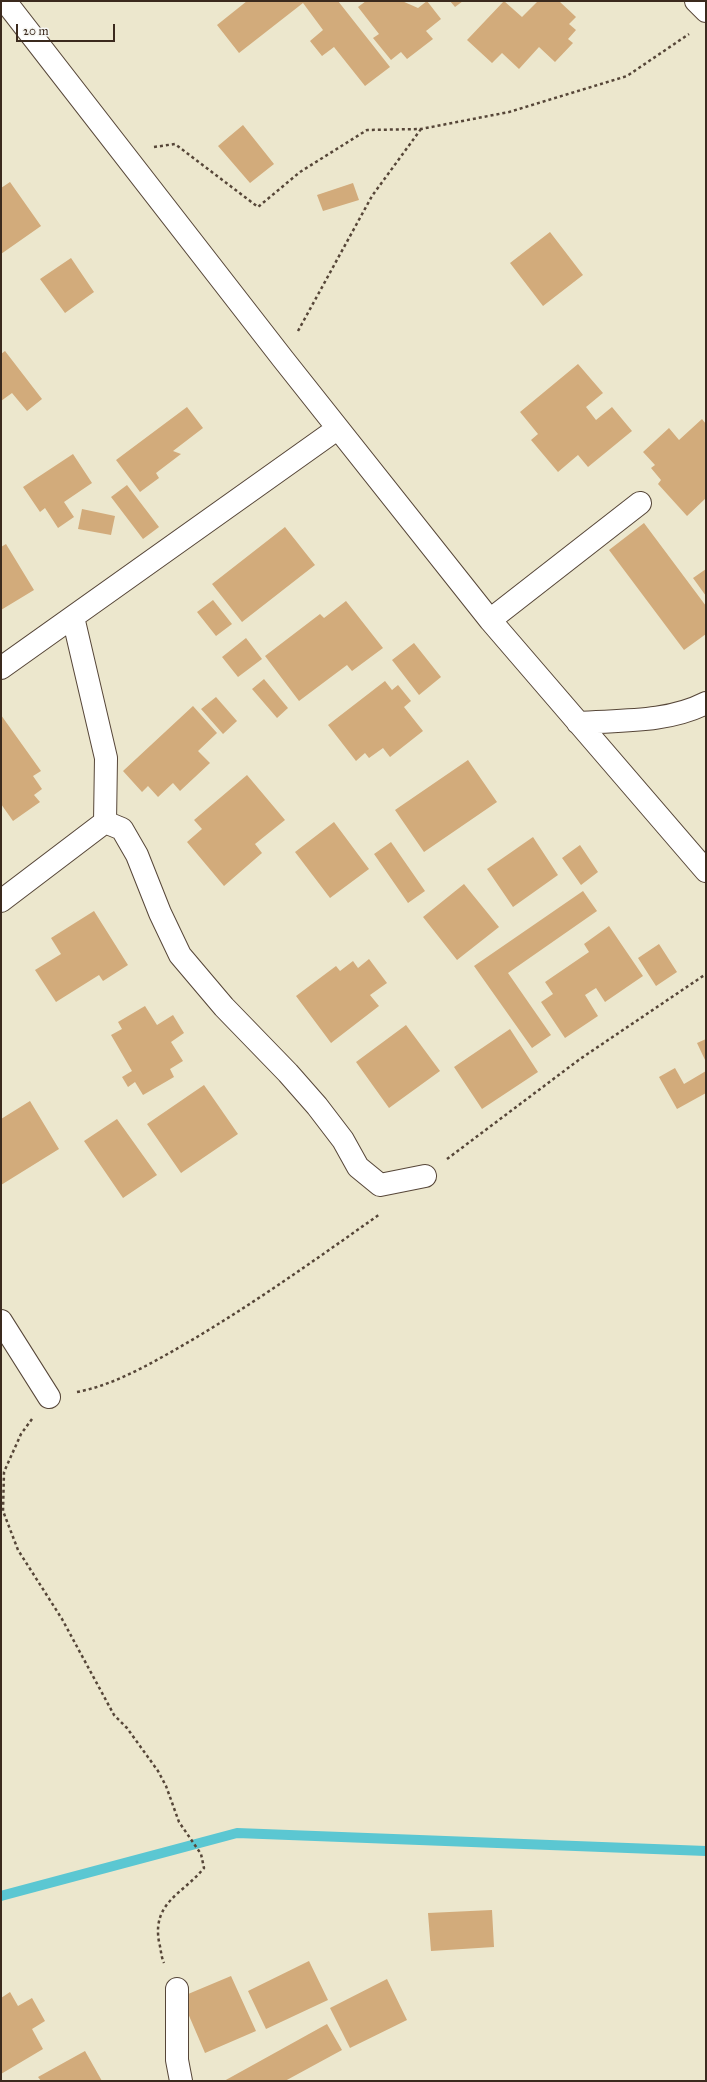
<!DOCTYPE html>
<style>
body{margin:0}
#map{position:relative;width:707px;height:2082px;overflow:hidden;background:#ece7cd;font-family:"IM FELL Great Primer",serif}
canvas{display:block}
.frame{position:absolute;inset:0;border:2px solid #3b2a1e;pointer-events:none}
.scale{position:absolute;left:16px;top:24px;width:99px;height:18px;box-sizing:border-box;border:2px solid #3b2a1e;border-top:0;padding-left:5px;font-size:12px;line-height:14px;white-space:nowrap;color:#3b2a1e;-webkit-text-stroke:3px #f6f6f2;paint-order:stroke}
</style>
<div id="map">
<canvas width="707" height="2082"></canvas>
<div class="frame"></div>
<div class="scale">20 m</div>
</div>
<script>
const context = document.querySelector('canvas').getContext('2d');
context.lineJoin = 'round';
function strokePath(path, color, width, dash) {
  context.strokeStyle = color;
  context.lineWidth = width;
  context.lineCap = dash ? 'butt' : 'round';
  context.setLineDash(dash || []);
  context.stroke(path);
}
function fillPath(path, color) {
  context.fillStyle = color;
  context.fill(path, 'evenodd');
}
strokePath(new Path2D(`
 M1 1896 237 1833 706 1851`), '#5bc7d2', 10);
fillPath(new Path2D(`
 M247 1H338L390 67 365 86 334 47 322 56 310 41 323 30 303 3 239 53 217 25Z
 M366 1H402L418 8 427 1 441 19 426 31 433 39 407 59 401 52 391 60 373 38 379 34 358 7Z
 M450 1H463L455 7Z
 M504 1 522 17 538 1H559L576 17 569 24 576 30 568 39 573 43 555 62 539 47 519 69 502 53 492 63 467 40Z
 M243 125 274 164 250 183 218 146Z
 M10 182 41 226 1 254V188Z
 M353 183 359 200 323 211 317 195Z
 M550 232 583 275 543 306 510 263Z
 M71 258 94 292 65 313 40 279Z
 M5 351 42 399 27 411 12 393 1 401V354Z
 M578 364 603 393 586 407 596 420 612 407 632 431 588 467 578 455 558 472 531 440 538 434 520 412Z
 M187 407 203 428 173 451 181 454 156 473 159 478 140 492 116 460Z
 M702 419 706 424V498L687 516 658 484 661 480 651 468 655 465 643 452 669 428 679 440Z
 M73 454 92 483 64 502 74 517 58 528 45 508 40 512 23 487Z
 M127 485 159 527 143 539 111 497Z
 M82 509 115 516 111 535 78 529Z
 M644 523 706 606V634L684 650 609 550Z
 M285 527 315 565 242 622 212 584Z
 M6 544 34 590 1 610V547Z
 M706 569V596L693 578Z
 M213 600 232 624 216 636 197 612Z
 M346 601 383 648 352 671 347 665 299 701 265 656 320 614 324 618Z
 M246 638 262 659 238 677 222 657Z
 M414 643 441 677 419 695 392 660Z
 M264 679 288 708 277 718 252 689Z
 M385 681 392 690 398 685 411 701 404 707 423 731 390 757 383 748 369 758 365 753 356 761 328 725Z
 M216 697 237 721 223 734 201 709Z
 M193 706 217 733 198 751 210 763 180 791 173 783 158 797 148 786 142 792 123 771Z
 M1 715 41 771 33 776 42 789 34 795 40 802 13 821 1 804Z
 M468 760 497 802 424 852 395 810Z
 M247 775 285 820 255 844 262 853 224 886 187 842 202 829 194 820Z
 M334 822 369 869 330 898 295 852Z
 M533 837 558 875 513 907 487 869Z
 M391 842 425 891 408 903 374 854Z
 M580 845 598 872 581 885 562 858Z
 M464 884 499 927 457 960 423 917Z
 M583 891 597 911 508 973 551 1035 532 1048 474 966Z
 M94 911 128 965 103 981 99 975 56 1002 35 970 61 954 51 938Z
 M609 926 643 976 605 1002 596 988 585 995 598 1016 565 1038 541 1002 553 994 545 982 589 952 584 944Z
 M659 944 677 972 656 986 638 958Z
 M369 959 387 983 370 995 379 1006 331 1043 296 996 336 966 340 971 353 961 358 968Z
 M145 1006 157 1025 173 1015 184 1033 171 1042 183 1061 170 1069 174 1077 143 1095 135 1082 128 1087 122 1077 132 1071 111 1035 122 1029 118 1022Z
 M406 1025 440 1071 389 1108 356 1062Z
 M510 1029 538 1072 482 1109 454 1067Z
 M706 1039V1062L697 1043Z
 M675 1068 684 1084 706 1071V1093L677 1109 659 1077Z
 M204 1085 238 1134 181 1173 147 1124Z
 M30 1101 59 1149 1 1185V1119Z
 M117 1119 157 1175 123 1198 84 1141Z
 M492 1910 494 1947 431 1951 428 1913Z
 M309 1961 328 2000 266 2029 248 1991Z
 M231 1976 256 2031 205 2053 181 1997Z
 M387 1979 407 2020 350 2048 330 2008Z
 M10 1992 18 2006 32 1998 45 2021 32 2029 43 2049 1 2074V1998Z
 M327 2024 342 2050 285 2081H224Z
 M85 2051 102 2081H41L38 2077Z`), '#d2ab7b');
const minor = new Path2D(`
 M5 1 283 359 490 620 706 871
 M696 1 706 11
 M73 617 106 758 105 822 122 829 137 855 160 913 180 955 224 1007 288 1073 317 1106 343 1140 358 1167 380 1185 425 1176
 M490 620 640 503
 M1 668 337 429
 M578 723C620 720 667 723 706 703
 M1 901 105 822
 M1 1321 49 1397
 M177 1989V2060L181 2081`);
strokePath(minor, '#564638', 24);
strokePath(new Path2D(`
 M154 147 175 144 258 207 300 172 367 130 421 129 509 112 627 76 689 34
 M298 331 372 196 421 129
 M447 1159 580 1059 706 974
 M77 1392C114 1385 148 1365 180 1347 249 1307 315 1260 380 1214
 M32 1419 21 1434 4 1472 3 1511 18 1550 62 1619 114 1715 127 1728 158 1771 166 1786 179 1822 201 1854 204 1868C183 1894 152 1902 159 1942 161 1949 161 1957 164 1963`), '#564638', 2.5, [3, 3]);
strokePath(minor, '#fff', 22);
</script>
